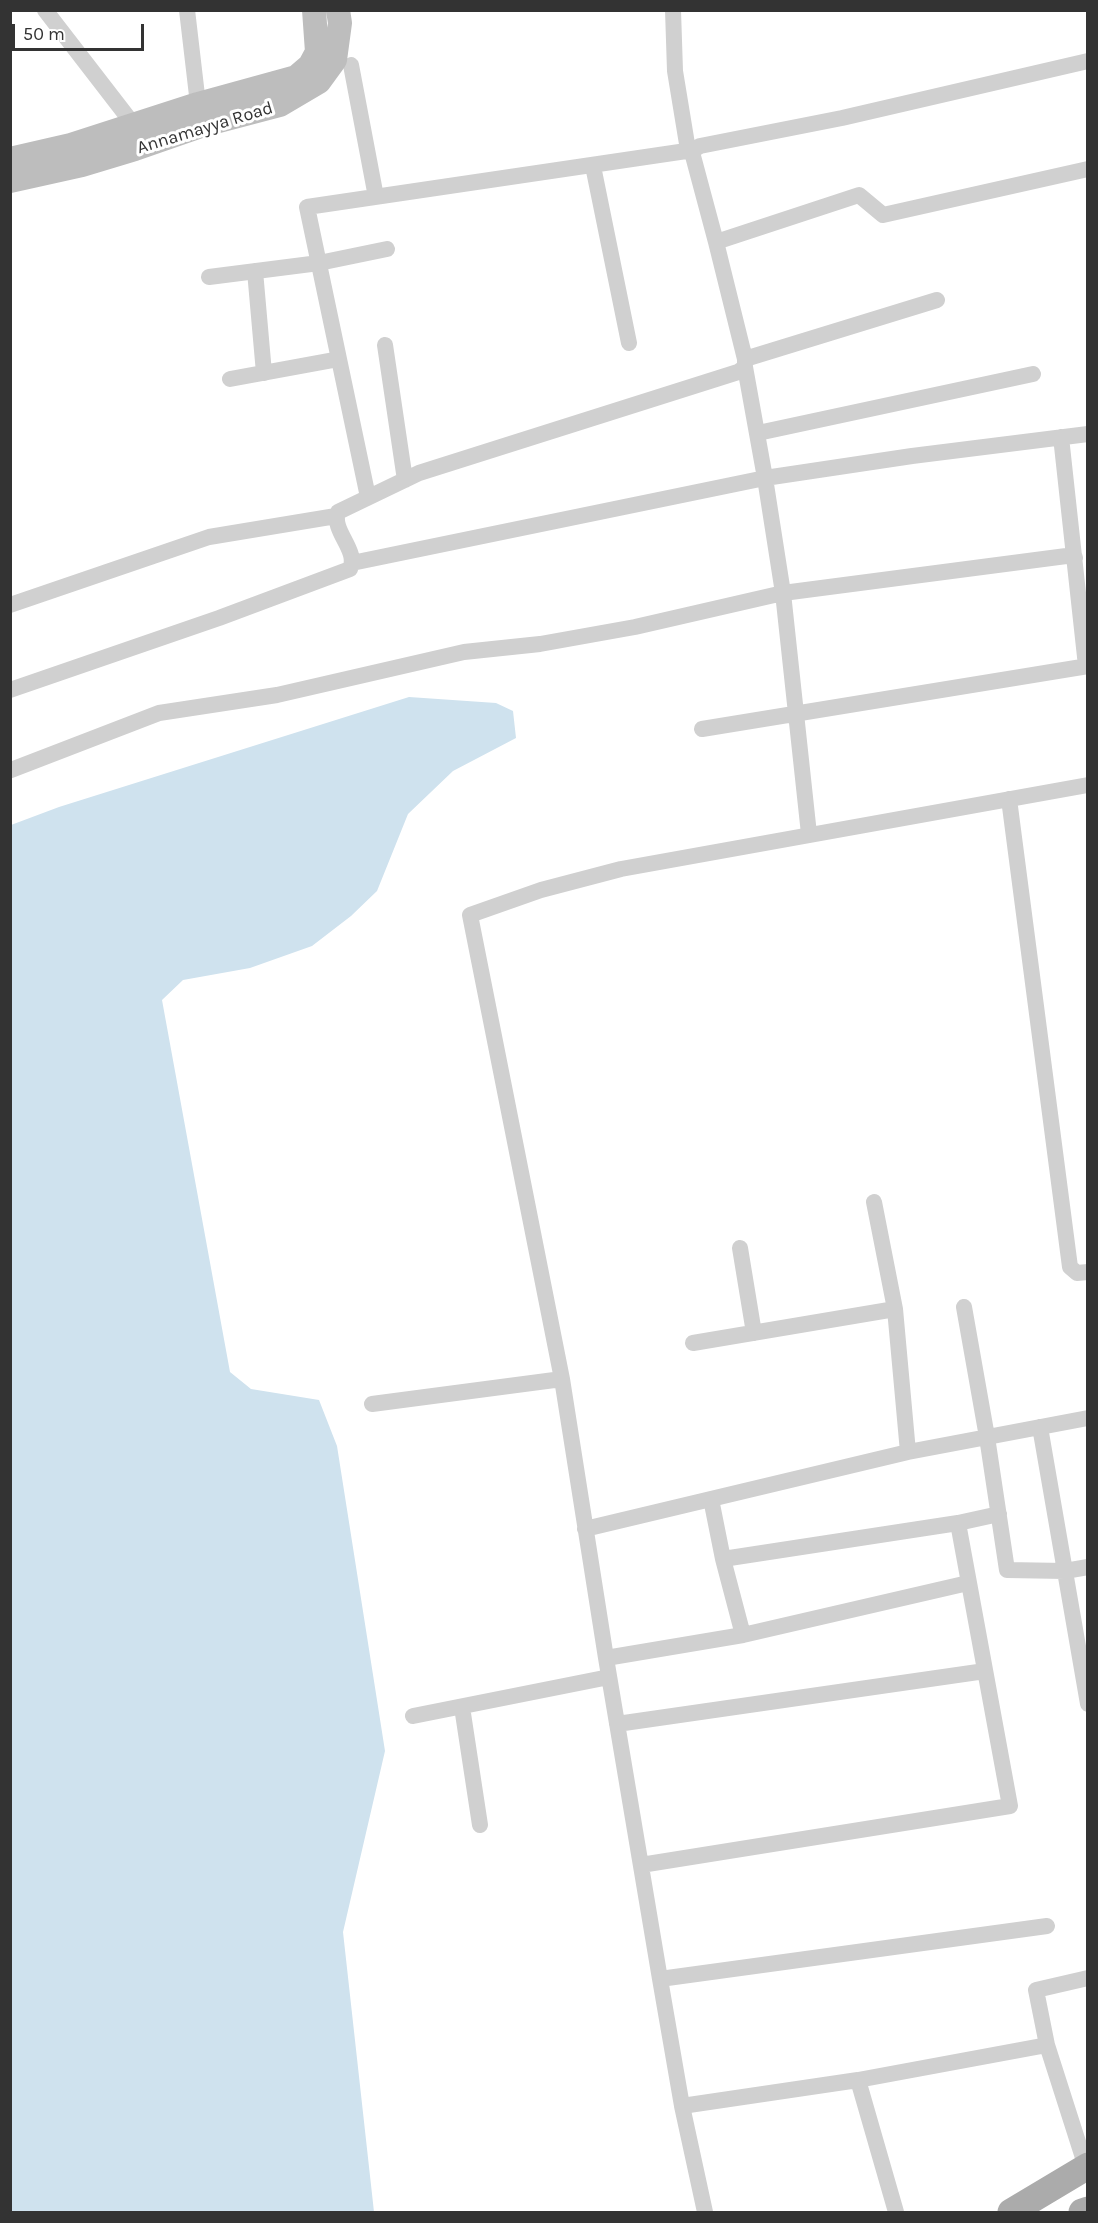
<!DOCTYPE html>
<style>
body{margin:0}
#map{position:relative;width:1098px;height:2223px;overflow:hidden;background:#fff;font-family:Karla,sans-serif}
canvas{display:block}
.frame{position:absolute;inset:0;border:12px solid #333;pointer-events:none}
.scale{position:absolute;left:12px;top:24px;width:132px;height:27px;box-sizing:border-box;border:3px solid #333;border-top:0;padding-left:8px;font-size:18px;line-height:21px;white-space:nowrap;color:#333;-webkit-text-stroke:4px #fff;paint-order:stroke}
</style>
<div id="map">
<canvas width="1098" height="2223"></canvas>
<div class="frame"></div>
<div class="scale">50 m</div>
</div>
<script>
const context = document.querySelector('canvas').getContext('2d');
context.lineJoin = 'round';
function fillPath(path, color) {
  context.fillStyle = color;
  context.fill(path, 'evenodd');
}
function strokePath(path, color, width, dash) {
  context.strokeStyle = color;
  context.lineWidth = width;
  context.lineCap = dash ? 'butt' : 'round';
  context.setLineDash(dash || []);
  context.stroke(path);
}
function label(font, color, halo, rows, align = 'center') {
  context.font = font + ' Karla,sans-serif';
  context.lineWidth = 6;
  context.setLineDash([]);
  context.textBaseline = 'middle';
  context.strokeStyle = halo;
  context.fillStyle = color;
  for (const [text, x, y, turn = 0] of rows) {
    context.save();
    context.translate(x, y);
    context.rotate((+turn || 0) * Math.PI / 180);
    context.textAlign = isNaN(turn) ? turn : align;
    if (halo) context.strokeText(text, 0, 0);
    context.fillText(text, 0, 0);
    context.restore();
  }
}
fillPath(new Path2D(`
 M409 697 496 703 513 711 516 738 453 771 408 814 377 891 351 916 312 946 250 968 183 980 162 1000 230 1372 251 1389 319 1400 337 1446 385 1751 343 1932 374 2212H11V825L59 807Z`), '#cfe2ee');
strokePath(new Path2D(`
 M45 10 133 124
 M187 10 198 104
 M673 10 675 71 688 150
 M351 65 376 197
 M593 166 629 343
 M716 242 859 195 883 215 1088 169
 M255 271 264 373
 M209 277 319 263 387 249
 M385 345 405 480
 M745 359 937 300
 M745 367 765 478 912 456 1088 434
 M230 379 339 359
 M758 433 1033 374
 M1061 437 1086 666
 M368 497 307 207 693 150
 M352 563 765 478 783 593 809 834
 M10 605 209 537 336 516
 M10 690 219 618 350 569C359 550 331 531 338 512L419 473 738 372 745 367V359L716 242 693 156V150L700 146 842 118 1088 61
 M702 729 1088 666
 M11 770 159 713 277 695 464 652 540 644 635 627 783 593 1074 555 1075 558
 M1009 799 1070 1267 1077 1273 1088 1272
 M874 1202 895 1309
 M740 1248 754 1333
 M964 1307 987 1437 1007 1570 1065 1571 1088 1567
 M693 1343 895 1309 908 1452
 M372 1404 562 1379
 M1040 1427 1088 1704
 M711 1499 723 1559 958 1523 999 1514
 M585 1529 908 1452 1088 1418
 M743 1635 968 1583
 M606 1658 743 1635 723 1559
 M462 1707 480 1825
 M413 1716 609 1677
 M617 1724 985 1671
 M641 1865 1010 1806 958 1523
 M660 1979 1047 1926
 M858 2080 896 2212
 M682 2106 858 2080 1047 2045
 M1086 2167 1047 2045 1036 1990 1088 1978
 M705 2212 682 2106 660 1979 606 1658 562 1379 470 915 541 890 621 869 1088 785`), '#d0d0d0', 16);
strokePath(new Path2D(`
 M10 159 71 145 198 104 296 77 310 65 317 52 314 10
 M10 181 82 165 135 149 204 125 280 105 319 82 335 60 340 23 338 10`), '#bdbdbd', 24);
strokePath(new Path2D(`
 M1011 2212 1088 2166
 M1082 2212 1088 2210`), '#ababab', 27);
label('18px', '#333', '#fff', [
 ["Annamayya Road",205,128,-17]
]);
</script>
